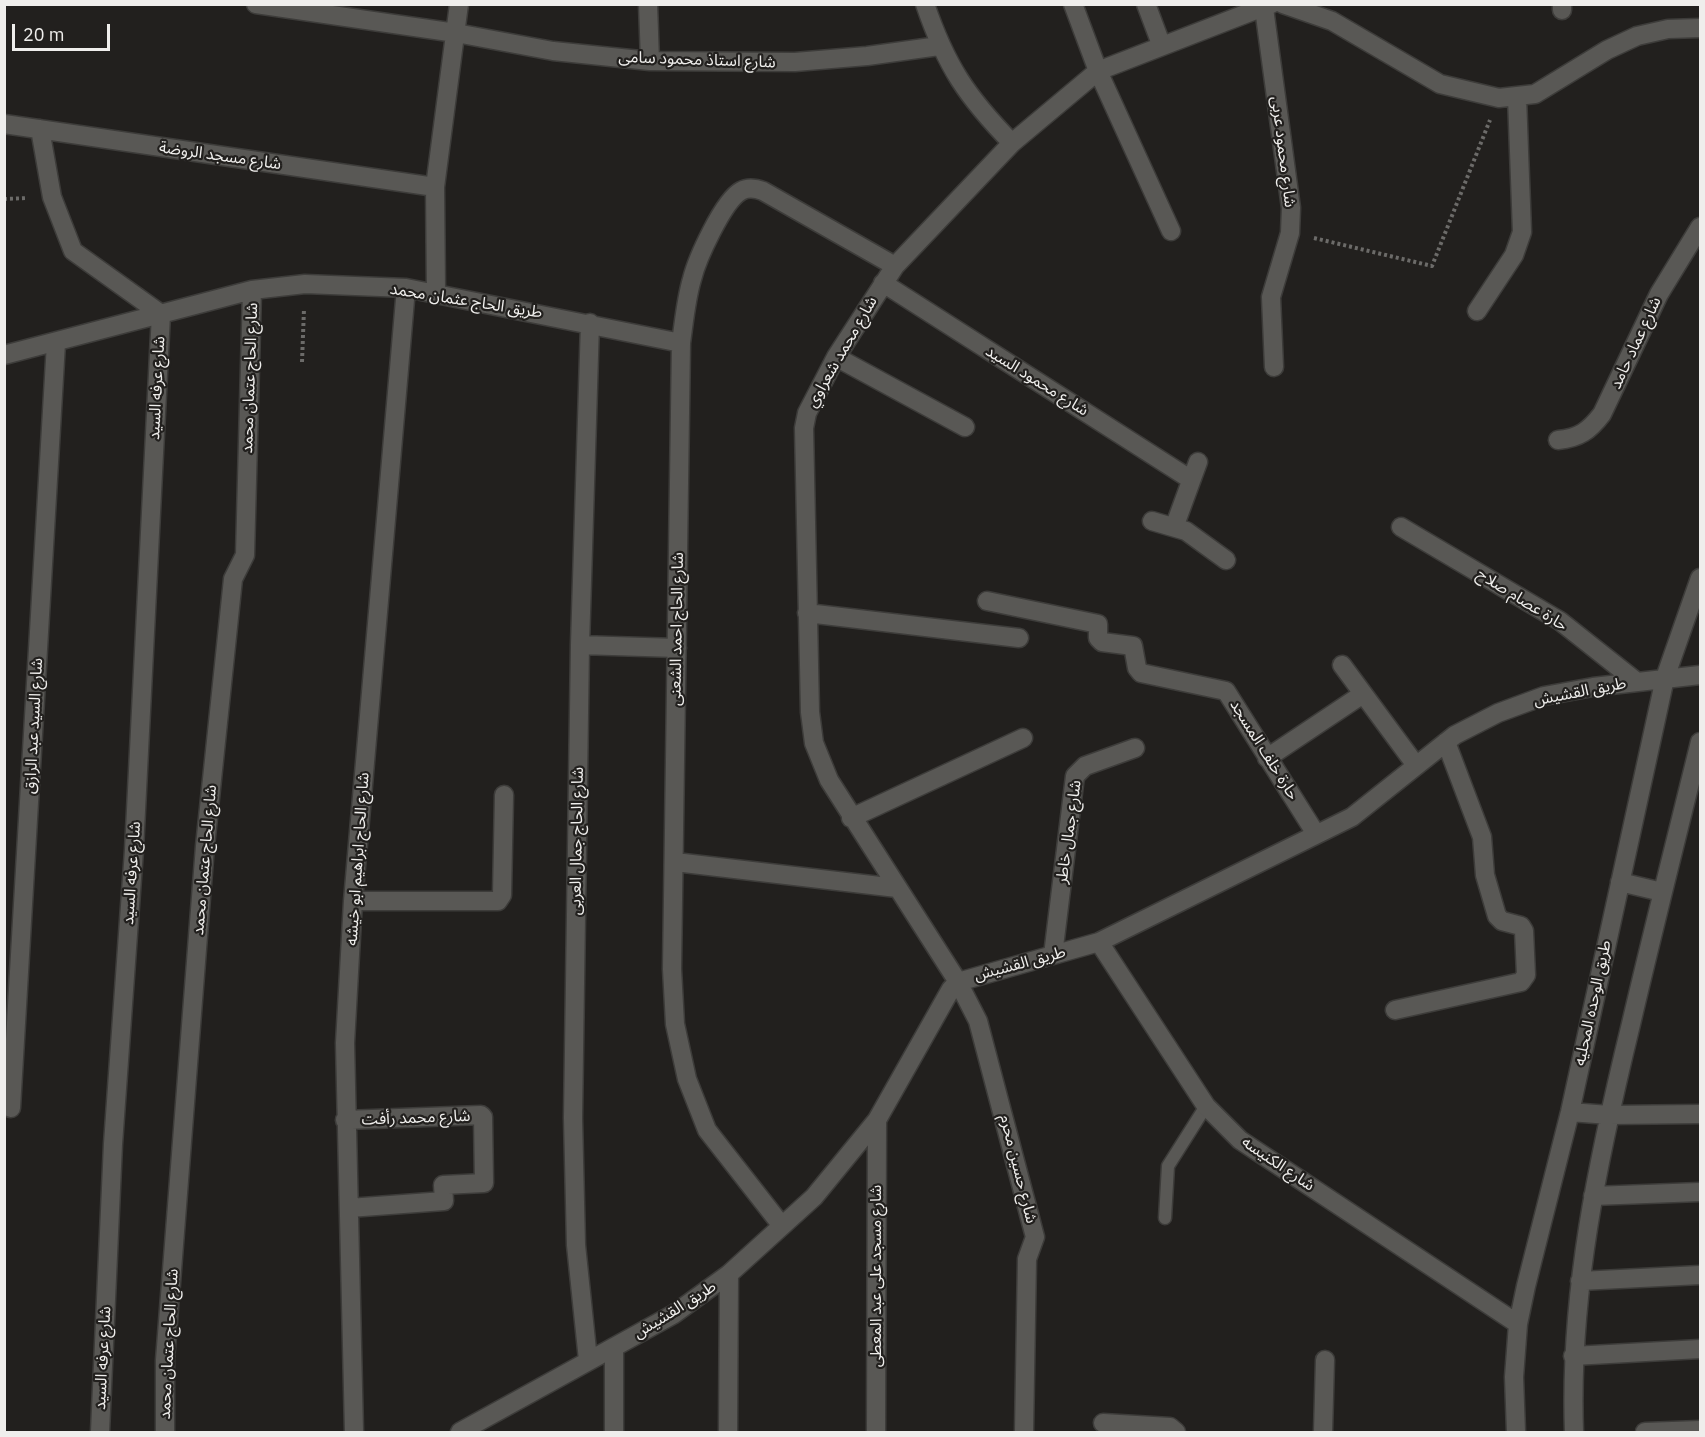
<!DOCTYPE html>
<meta charset="utf-8">
<style>
body{margin:0}
#map{position:relative;width:1705px;height:1437px;overflow:hidden;background:#22201e;font-family:"IBM Plex Sans",sans-serif}
canvas{display:block}
.frame{position:absolute;inset:0;border:6px solid #efeeec;pointer-events:none}
.scale{position:absolute;left:12px;top:24px;width:98px;height:27px;box-sizing:border-box;border:3px solid #efeeec;border-top:0;padding-left:8px;font-size:18px;line-height:21px;white-space:nowrap;color:#efeeec;-webkit-text-stroke:4px #22201e;paint-order:stroke}
</style>
<div id="map">
<canvas width="1705" height="1437"></canvas>
<div class="frame"></div>
<div class="scale">20 m</div>
</div>
<script>
const context = document.querySelector('canvas').getContext('2d');
context.lineJoin = 'round';
function strokePath(path, color, width, dash) {
  context.strokeStyle = color;
  context.lineWidth = width;
  context.lineCap = dash ? 'butt' : 'round';
  context.setLineDash(dash || []);
  context.stroke(path);
}
function label(font, color, halo, rows, align = 'center') {
  context.font = font + ' "IBM Plex Sans","Noto Sans Arabic",sans-serif';
  context.lineWidth = 4.5;
  context.setLineDash([]);
  context.textBaseline = 'middle';
  context.strokeStyle = halo;
  context.fillStyle = color;
  for (const [text, x, y, turn = 0] of rows) {
    context.save();
    context.translate(x, y);
    context.rotate((+turn || 0) * Math.PI / 180);
    context.textAlign = isNaN(turn) ? turn : align;
    if (halo) context.strokeText(text, 0, 0);
    context.fillText(text, 0, 0);
    context.restore();
  }
}
const lane = new Path2D(`
 M1165 1218 1168 1166 1206 1106`);
const street = new Path2D(`
 M256 4 456 33 553 51 650 61 795 62 867 56 939 46
 M648 4 650 61
 M925 4C946 66 967 97 1012 143
 M1073 4 1098 71 1171 231
 M1146 4 1161 44
 M1283 4 1332 21 1440 84 1499 98 1535 94 1607 50 1637 36 1668 29 1700 28
 M1264 8 1291 208 1290 233 1271 297 1274 367
 M1562 10V4
 M4 124 435 187
 M40 129 52 197 73 251 161 314 134 850 113 1144 100 1432
 M883 283 1190 479
 M436 292 435 187 459 4
 M1477 311 1514 255 1522 232 1517 97
 M4 355 252 290 305 284 406 288 681 343
 M836 357 965 427
 M1558 440C1579 438 1589 431 1602 414L1659 294 1700 227
 M1152 521 1186 531 1226 560
 M1175 525 1198 462
 M1401 527 1560 621 1637 682
 M987 601 1098 624V638L1102 642 1133 646 1137 668 1141 673 1226 691 1316 834
 M807 613 1019 638
 M580 645 677 648
 M1342 665 1415 764
 M1267 758 1363 694
 M851 818 1023 738
 M675 862 897 888
 M1620 882 1662 892
 M353 901H498L502 895 504 795
 M1099 942 1206 1106 1240 1140 1518 1324
 M1053 955 1075 776 1085 766 1135 748
 M1395 1010 1521 982 1526 975 1524 931 1521 926 1502 921 1497 916 1485 875 1482 837 1446 742
 M11 1108 56 343
 M1570 1112 1609 1115 1700 1114
 M345 1120 481 1115 483 1117 484 1183 443 1185 444 1201 349 1208
 M1593 1196 1700 1192
 M782 1226 707 1130 687 1079 675 1024 672 969 681 343C684 322 686 299 692 279 697 259 723 201 741 191 748 187 755 188 763 191L895 266
 M1580 1281 1700 1275
 M1573 1356 1700 1349
 M588 1360 576 1245 573 1118 580 645 590 323
 M1103 1423 1170 1427 1176 1432
 M165 1432V1360L205 846 233 579 245 555 252 290
 M354 1432 345 1043 353 901 406 288
 M460 1432 674 1314 729 1274 814 1197 877 1120 951 989 958 982 1099 942 1352 817 1455 735 1498 713 1544 696 1593 687 1700 675
 M614 1432V1347
 M728 1432 729 1274
 M876 1432 877 1120
 M1024 1432 1027 1259 1035 1237 978 1021 958 982 829 780 814 743 810 712 804 428 807 413 836 357 895 266 1012 143 1098 71 1271 4
 M1323 1432 1325 1360
 M1516 1432 1514 1377 1518 1324 1526 1286 1570 1112 1665 678 1700 578
 M1574 1432C1569 1294 1598 1159 1631 1024 1653 930 1677 836 1700 742
 M1645 1432 1700 1430`);
strokePath(lane, '#3d3c3a', 15);
strokePath(street, '#3d3c3a', 21);
strokePath(new Path2D(`
 M4 199 28 198
 M1314 238 1432 266 1490 120
 M302 362 304 309`), '#6c6b69', 4, [3, 3]);
strokePath(lane, '#595855', 12);
strokePath(street, '#595855', 18);
label('16px', '#efeeec', '#22201e', [
 ["شارع استاذ محمود سامى",697,60,2],
 ["شارع محمود عربى",1283,152,83],
 ["شارع مسجد الروضة",220,156,8],
 ["طريق الحاج عثمان محمد",466,301,9],
 ["شارع عماد حامد",1636,343,-65],
 ["شارع محمد شعراوي",842,352,-60],
 ["شارع الحاج عتمان محمد",250,378,-88],
 ["شارع محمود السيد",1037,381,32],
 ["شارع عرفه السيد",157,388,-87],
 ["حارة عصام صلاح",1522,600,32],
 ["شارع الحاج احمد الشعنى",677,629,-89],
 ["طريق القشيش",1580,692,-11],
 ["شارع السيد عبد الرازق",34,726,-87],
 ["حارة خلف المسجد",1264,750,58],
 ["شارع جمال خاطر",1069,832,-82],
 ["شارع الحاج جمال العربى",577,841,-89],
 ["شارع الحاج ابراهيم ابو خيشه",358,859,-86],
 ["شارع الحاج عتمان محمد",205,860,-85],
 ["شارع عرفه السيد",132,873,-86],
 ["طريق القشيش",1020,964,-15],
 ["طريق الوحده المحليه",1593,1003,-78],
 ["شارع محمد رأفت",416,1118,-2],
 ["شارع الكنيسه",1278,1164,34],
 ["شارع حسين محرم",1018,1169,76],
 ["شارع مسجد على عبد المعطى",876,1276,-90],
 ["طريق القشيش",675,1310,-32],
 ["شارع الحاج عتمان محمد",169,1344,-87],
 ["شارع عرفه السيد",103,1358,-87]
]);
</script>
